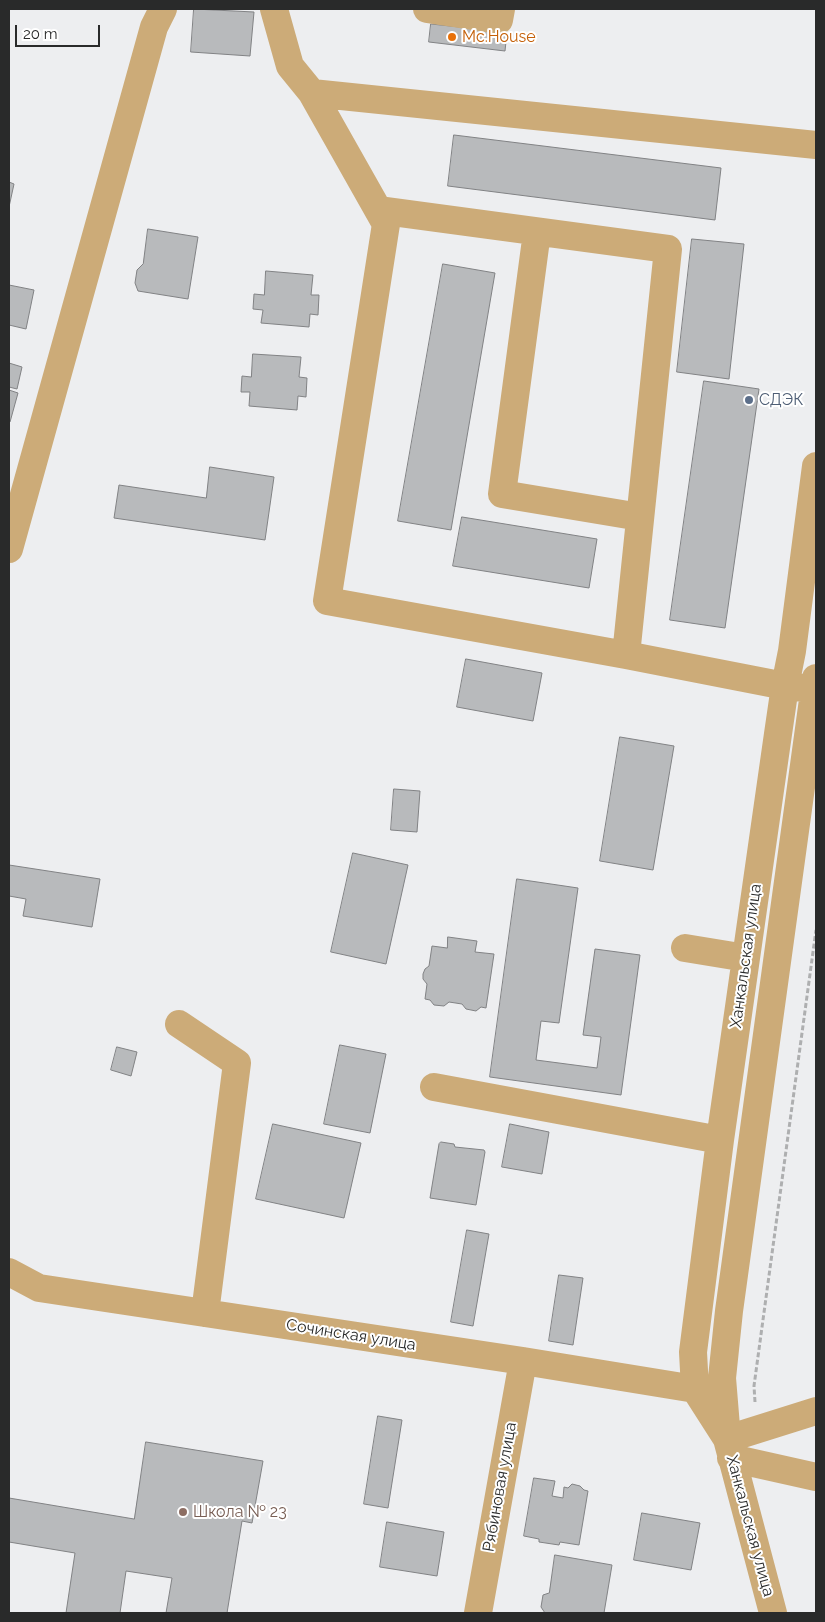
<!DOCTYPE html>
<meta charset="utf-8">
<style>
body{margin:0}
#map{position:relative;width:825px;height:1622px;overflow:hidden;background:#edeef0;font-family:Raleway,sans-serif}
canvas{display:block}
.frame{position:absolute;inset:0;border:10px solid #292a2a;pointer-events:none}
.scale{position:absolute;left:15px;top:25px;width:85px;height:22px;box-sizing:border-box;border:2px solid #292a2a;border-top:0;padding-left:6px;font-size:15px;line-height:18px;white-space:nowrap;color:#292a2a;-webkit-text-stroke:4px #fff;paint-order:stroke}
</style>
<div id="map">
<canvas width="825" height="1622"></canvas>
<div class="frame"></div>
<div class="scale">20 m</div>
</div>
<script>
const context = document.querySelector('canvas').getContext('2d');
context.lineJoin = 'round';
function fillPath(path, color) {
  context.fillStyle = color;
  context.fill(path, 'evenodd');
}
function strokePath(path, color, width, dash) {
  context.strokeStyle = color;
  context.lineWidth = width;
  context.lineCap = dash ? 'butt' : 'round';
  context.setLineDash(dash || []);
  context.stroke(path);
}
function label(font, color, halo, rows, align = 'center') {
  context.font = font + ' Raleway,sans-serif';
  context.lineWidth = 4;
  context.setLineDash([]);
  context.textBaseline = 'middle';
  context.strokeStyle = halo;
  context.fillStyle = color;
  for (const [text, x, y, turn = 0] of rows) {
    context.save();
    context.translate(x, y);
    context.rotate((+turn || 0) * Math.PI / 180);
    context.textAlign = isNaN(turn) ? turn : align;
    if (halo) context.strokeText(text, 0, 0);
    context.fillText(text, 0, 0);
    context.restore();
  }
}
const building = new Path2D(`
 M194 9 254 12 250 56 191 52Z
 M431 24 507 32 505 51 429 42Z
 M454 135 721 168 715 220 448 186Z
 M9 182 14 184 9 207Z
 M148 229 198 237 188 299 138 291 135 283 137 270 143 264Z
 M692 239 744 244 729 379 677 372Z
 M443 264 495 273 451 530 398 521Z
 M266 271 313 275 311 295H319L318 315 310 314 309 327 261 323 263 310 253 309 254 294 264 295Z
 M9 285 34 290 26 329 9 325Z
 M253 354 301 357 299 377 307 378 306 397 298 396 297 410 249 406 250 392H241L242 376 251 377Z
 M9 363 22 367 17 389 9 387Z
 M704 381 759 389 725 628 670 620Z
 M9 390 18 393 10 422H9Z
 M210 467 274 477 265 540 114 518 119 485 206 498Z
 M462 517 597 539 589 588 453 566Z
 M466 659 542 673 533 721 457 707Z
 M620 737 674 746 653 870 600 861Z
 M394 789 420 791 417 832 391 830Z
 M353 853 408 865 386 964 331 952Z
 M9 865 100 879 92 927 23 916 26 899 9 896Z
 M517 879 578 888 559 1023 541 1021 536 1060 597 1068 601 1037 583 1035 595 949 640 955 621 1095 490 1077Z
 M448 937 477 941 475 952 494 954 486 1008 481 1007 476 1011 466 1009 462 1004 449 1002 444 1006 434 1005 430 1000 425 999 427 984 423 979V974L425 969 429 966 432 946 447 948Z
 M340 1045 386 1054 370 1133 324 1124Z
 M117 1047 137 1052 131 1076 111 1070Z
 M273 1124 361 1143 344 1218 256 1199Z
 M510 1124 549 1132 542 1174 502 1167Z
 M441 1142 454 1144 455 1147 484 1150 485 1152 476 1205 430 1198 439 1144Z
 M467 1230 489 1234 473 1326 451 1322Z
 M559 1275 583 1278 573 1345 549 1341Z
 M378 1416 402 1420 388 1508 364 1504Z
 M146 1442 263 1461 252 1523 242 1521 227 1613H166L172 1578 126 1571 120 1613H66L75 1553 9 1542V1498L134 1519Z
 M534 1478 555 1481 552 1496 563 1498 564 1487 568 1488 572 1484 580 1486 584 1490 588 1491 579 1545 560 1542 559 1545 539 1542V1539L524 1536Z
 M642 1513 700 1523 691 1570 634 1560Z
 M387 1522 444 1532 437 1576 380 1567Z
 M555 1555 612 1565 604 1613H545L541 1607 543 1595 549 1593Z`);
fillPath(building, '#b8babc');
strokePath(building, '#818284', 1);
strokePath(new Path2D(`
 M755 1402 754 1386 816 930`), '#aeafb0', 3, [5, 2.5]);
strokePath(new Path2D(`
 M274 9 290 66 312 93 386 224 327 601 626 655 785 686 815 689
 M427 9 499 20 501 9
 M312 93 816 145
 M378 210 668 249 626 655
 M537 232 502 494 640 517
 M9 549 154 27 163 9
 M685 948 746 958
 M179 1024 237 1063 205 1313
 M434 1087 720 1140
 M9 1272 39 1288 523 1361 695 1389
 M727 1439 695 1389 693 1352 720 1140 778 734 785 686 792 651 816 466
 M727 1439 816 1411
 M731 1458 816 1477
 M478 1613 523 1361
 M773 1613 727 1439 722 1378 729 1311 816 678`), '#ccab78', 28);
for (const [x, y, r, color] of [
 [452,37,5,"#e8710a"],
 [749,400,5,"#5c6f8a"],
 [183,1512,5,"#8d6e63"]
]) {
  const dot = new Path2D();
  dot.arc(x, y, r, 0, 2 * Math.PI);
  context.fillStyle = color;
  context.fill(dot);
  strokePath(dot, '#fff', 2);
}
label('16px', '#c56008', '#fff', [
 ["Mc.House",462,37]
], 'left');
label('16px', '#4e5e75', '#fff', [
 ["СДЭК",759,400]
], 'left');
label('16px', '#292a2a', '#fff', [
 ["Ханкальская улица",746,956,-82],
 ["Сочинская улица",351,1335,9],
 ["Рябиновая улица",500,1487,-80],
 ["Ханкальская улица",750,1526,75]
]);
label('16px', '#785e54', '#fff', [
 ["Школа № 23",193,1512]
], 'left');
</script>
